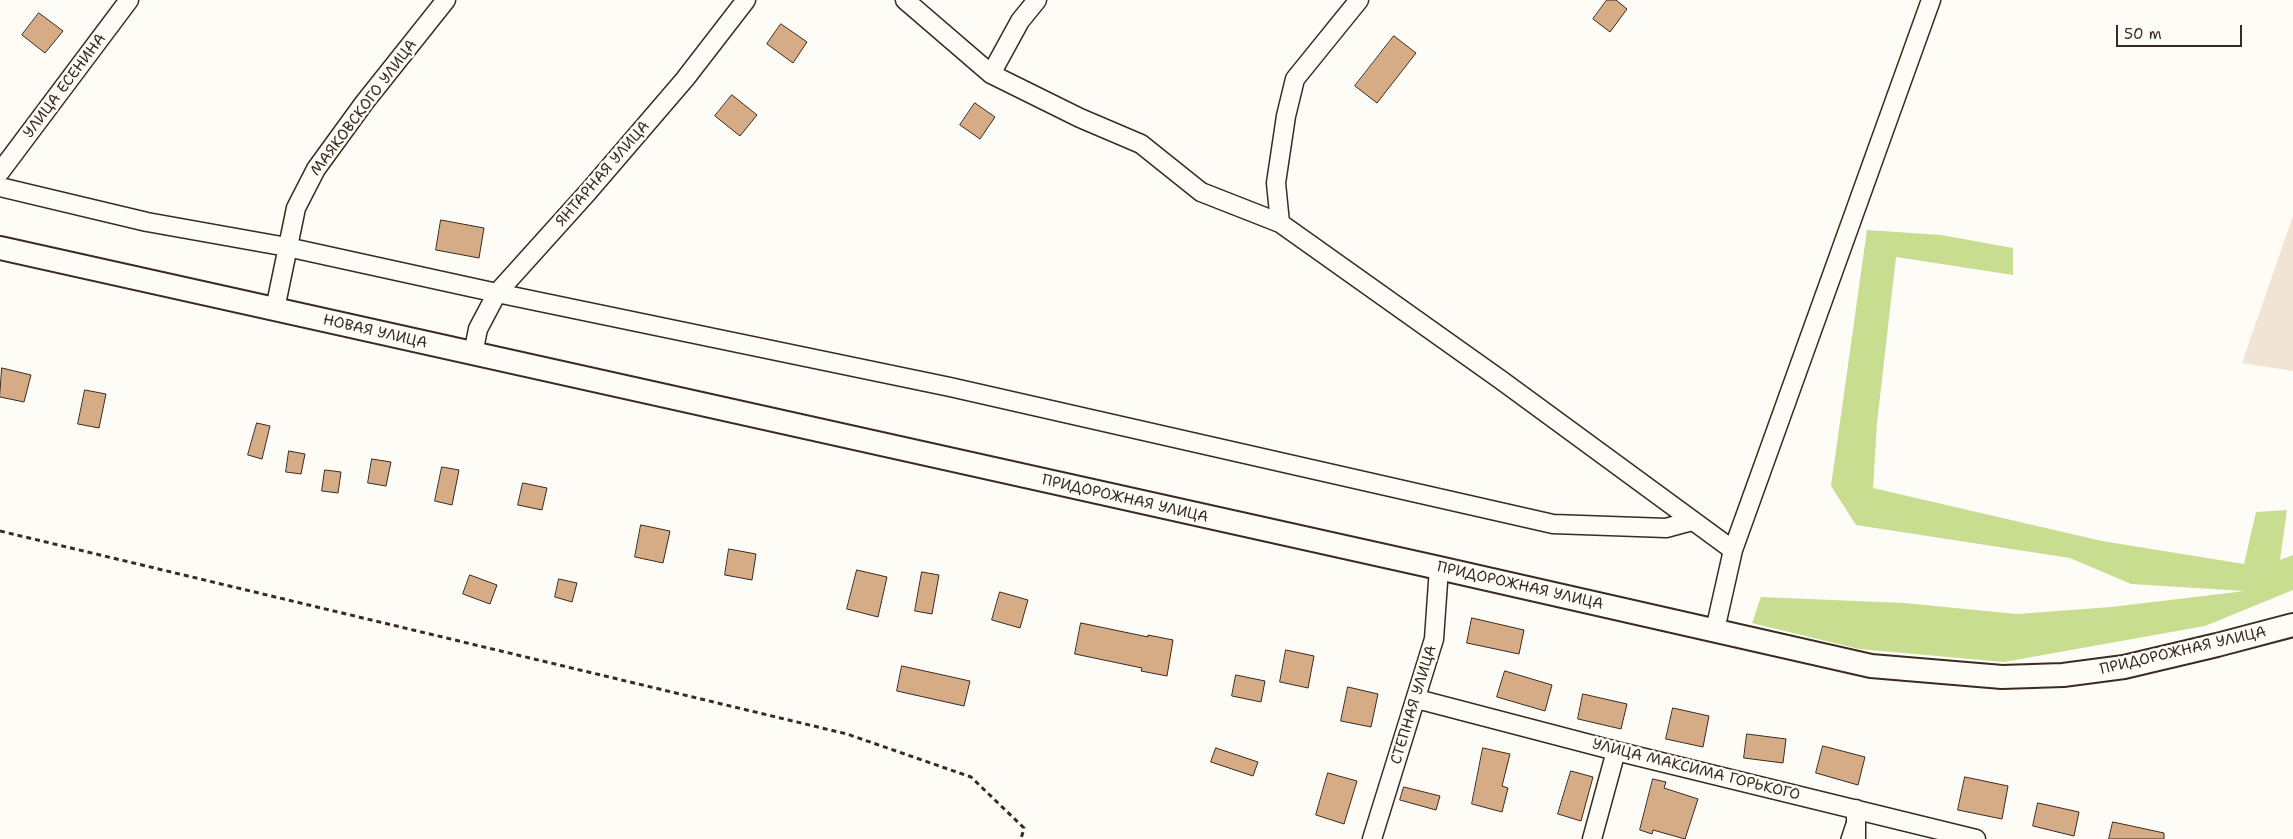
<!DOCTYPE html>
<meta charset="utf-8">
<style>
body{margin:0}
#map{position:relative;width:2293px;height:839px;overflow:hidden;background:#fdfcf7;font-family:"Shantell Sans",sans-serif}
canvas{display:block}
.scale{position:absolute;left:2116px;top:25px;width:126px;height:22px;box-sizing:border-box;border:2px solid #3b2a1e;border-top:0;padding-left:6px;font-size:15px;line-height:18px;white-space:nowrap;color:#3b2a1e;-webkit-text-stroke:4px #fdfcf7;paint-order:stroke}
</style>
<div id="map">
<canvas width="2293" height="839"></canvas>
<div class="scale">50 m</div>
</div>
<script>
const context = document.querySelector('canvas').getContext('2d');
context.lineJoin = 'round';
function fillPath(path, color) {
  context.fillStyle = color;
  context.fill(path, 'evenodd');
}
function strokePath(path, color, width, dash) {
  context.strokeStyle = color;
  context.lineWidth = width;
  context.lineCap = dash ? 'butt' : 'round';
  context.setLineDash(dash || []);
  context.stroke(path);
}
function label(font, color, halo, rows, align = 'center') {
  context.font = font + ' "Shantell Sans",sans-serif';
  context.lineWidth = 5;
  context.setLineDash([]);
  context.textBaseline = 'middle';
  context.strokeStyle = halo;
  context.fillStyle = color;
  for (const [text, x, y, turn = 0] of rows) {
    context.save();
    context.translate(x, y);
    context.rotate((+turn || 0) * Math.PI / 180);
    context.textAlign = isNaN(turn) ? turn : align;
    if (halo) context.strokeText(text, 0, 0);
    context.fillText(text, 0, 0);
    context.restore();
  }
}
fillPath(new Path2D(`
 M2293 216V371L2242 363Z`), '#f1e4d5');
fillPath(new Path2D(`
 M1867 230 1941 235 2013 248V275L1896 257 1877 423 1873 488 2102 541 2244 564 2256 512 2287 510 2280 560 2293 555V590L2205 626 2004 662 1859 649 1752 623 1761 597 1904 603 2017 614 2111 607 2245 591 2131 584 2070 558 1856 525 1831 486Z`), '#c9dd91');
const building = new Path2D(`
 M1607 0H1616L1627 9 1610 32 1593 19Z
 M39 13 63 31 45 53 22 35Z
 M781 24 807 42 793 63 767 44Z
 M1394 36 1416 53 1377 103 1355 86Z
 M732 95 757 115 740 136 715 116Z
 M975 103 995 117 980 139 960 125Z
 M441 220 484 228 479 258 436 250Z
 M2 368 31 375 24 402 0 397Z
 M85 390 106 394 99 428 78 424Z
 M257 423 270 426 262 459 248 455Z
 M289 451 305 454 301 474 286 472Z
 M372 459 391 462 386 486 368 483Z
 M442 467 459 470 452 505 435 501Z
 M325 470 341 472 338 493 322 491Z
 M523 483 547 488 542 510 518 505Z
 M641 525 670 531 663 563 635 557Z
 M729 549 756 554 752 580 725 575Z
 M857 570 887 577 878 617 847 609Z
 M922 572 939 575 932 614 915 611Z
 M470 575 497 585 490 604 463 594Z
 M559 579 577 583 572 602 555 597Z
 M1000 592 1028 600 1020 628 992 620Z
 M1472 618 1524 630 1519 654 1467 643Z
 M1081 623 1148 637V635L1173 640 1167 676 1141 671 1142 668 1075 654Z
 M1286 650 1314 656 1308 688 1280 682Z
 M902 666 970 681 964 706 897 691Z
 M1505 671 1552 685 1545 711 1497 697Z
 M1236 675 1265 681 1261 702 1232 696Z
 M1348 687 1378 694 1371 727 1341 721Z
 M1583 694 1627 704 1621 729 1578 719Z
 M1673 708 1709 716 1703 747 1666 739Z
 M1747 734 1786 739 1783 763 1744 758Z
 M1823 746 1865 757 1858 785 1816 773Z
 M1216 748 1258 762 1253 776 1211 762Z
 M1483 748 1510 754 1502 786 1508 788 1502 812 1472 804Z
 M1571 771 1593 777 1581 821 1558 814Z
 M1328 773 1357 781 1344 824 1316 815Z
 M1965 777 2008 786 2002 819 1958 810Z
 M1653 779 1666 782 1664 788 1698 799 1685 839 1653 830 1652 834 1640 830Z
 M1404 787 1440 796 1436 810 1400 800Z
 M2038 803 2079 812 2074 836 2033 826Z
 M2113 822 2164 833V839H2109Z`);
fillPath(building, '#d6ac87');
strokePath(building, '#3b2a1e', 1);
const service = new Path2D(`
 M1846 839 1851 824`);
const minor = new Path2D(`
 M905 0 991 74 1080 118 1141 144 1201 192 1280 223 1501 380 1733 550
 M991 74 1020 21 1037 0
 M0 172 129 0
 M0 187 147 222 287 247 497 293 950 387 1553 524 1666 528 1692 521
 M1280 223 1276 183 1286 116 1295 79 1359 0
 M275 309 296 208 316 169 364 103 446 0
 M473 354 478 329 497 293 588 192 685 79 746 0
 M1715 630 1733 550 1931 0
 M1417 699 1616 751 1976 839
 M1856 809V839
 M1372 839 1434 639 1439 568
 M1592 839 1616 751`);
const tertiary = new Path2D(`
 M0 248 1439 568 1871 666 2002 677 2063 675 2124 667 2217 645 2293 625`);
strokePath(service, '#3b2a1e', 12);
strokePath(minor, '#3b2a1e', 21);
strokePath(tertiary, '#3b2a1e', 26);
strokePath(new Path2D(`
 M0 531 847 734 971 777 1024 828 1021 839`), '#3b2a1e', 3, [5, 4]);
strokePath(service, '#fdfcf7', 9);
strokePath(minor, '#fdfcf7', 18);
strokePath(tertiary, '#fdfcf7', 22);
label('15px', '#3b2a1e', '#fdfcf7', [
 ["УЛИЦА ЕСЕНИНА",65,86,-53],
 ["МАЯКОВСКОГО УЛИЦА",364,108,-53],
 ["ЯНТАРНАЯ УЛИЦА",603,174,-49],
 ["НОВАЯ УЛИЦА",375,332,13],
 ["ПРИДОРОЖНАЯ УЛИЦА",1125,499,13],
 ["ПРИДОРОЖНАЯ УЛИЦА",1520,586,13],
 ["ПРИДОРОЖНАЯ УЛИЦА",2183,651,-13],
 ["СТЕПНАЯ УЛИЦА",1414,705,-73],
 ["УЛИЦА МАКСИМА ГОРЬКОГО",1696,770,14]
]);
</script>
